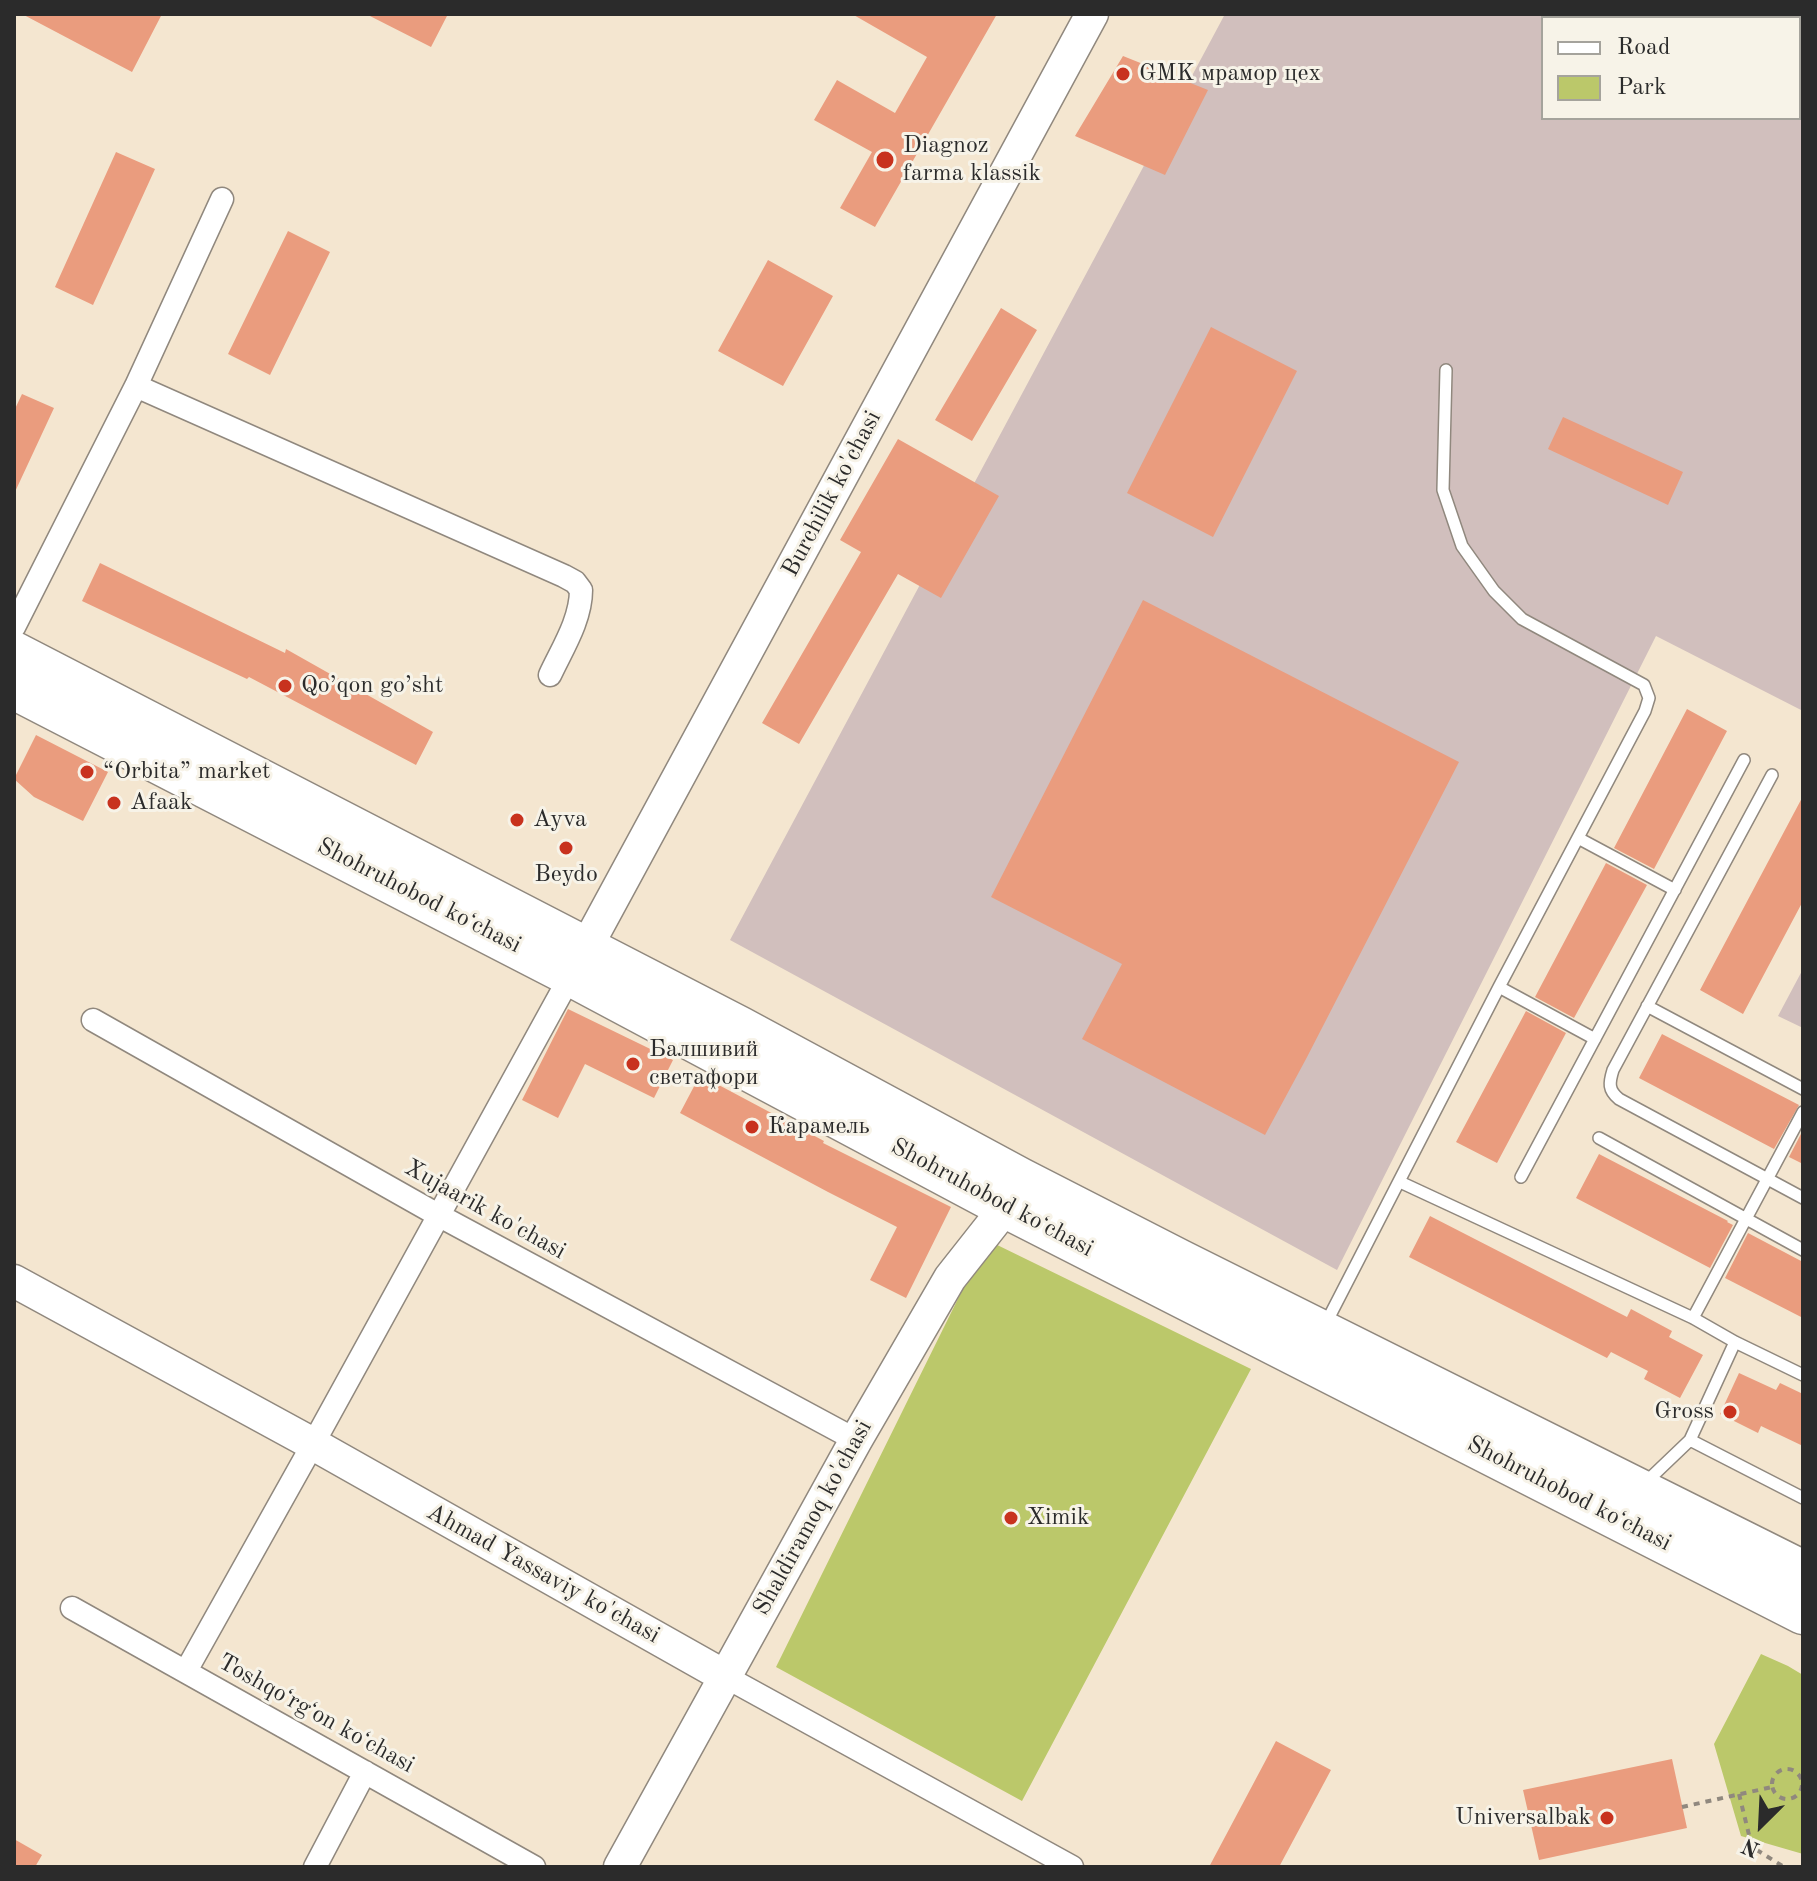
<!DOCTYPE html>
<meta charset="utf-8">
<style>
body{margin:0}
#map{position:relative;width:1817px;height:1881px;overflow:hidden;background:#f4e6d0;font-family:"Old Standard TT",serif}
canvas{display:block}
.frame{position:absolute;inset:0;border:16px solid #2b2b2b;pointer-events:none}
.legend{position:absolute;left:1541px;top:16px;width:260px;height:104px;box-sizing:border-box;background:#f7f3e8;border:2px solid #a5a39c;margin:0;padding:10px 14px;list-style:none;font-size:24px;color:#2b2b2b}
.legend li{display:flex;align-items:center;gap:16px;height:40px}
.legend b{width:40px;border:2px solid #a5a39c}
.north{position:absolute;left:1721px;top:1785px;width:80px;height:80px;-webkit-text-stroke:6px #f7f3e8;paint-order:stroke;rotate:204deg;font-size:22px;font-weight:700;line-height:32px;text-align:center;color:#2b2b2b}
.north::after{content:'';display:block;margin:auto;width:28px;height:36px;background:#2b2b2b;clip-path:polygon(50% 0,100% 100%,50% 72%,0 100%)}
</style>
<div id="map">
<canvas width="1817" height="1881"></canvas>
<div class="frame"></div>
<ul class="legend">
<li><b style="height:10px;background:#fff"></b>Road</li>
<li><b style="height:22px;background:#bbc86a"></b>Park</li>
</ul>
<div class="north">N</div>
</div>
<script>
const context = document.querySelector('canvas').getContext('2d');
context.lineJoin = 'round';
function fillPath(path, color) {
  context.fillStyle = color;
  context.fill(path, 'evenodd');
}
function strokePath(path, color, width, dash) {
  context.strokeStyle = color;
  context.lineWidth = width;
  context.lineCap = dash ? 'butt' : 'round';
  context.setLineDash(dash || []);
  context.stroke(path);
}
function label(font, color, halo, rows, align = 'center') {
  context.font = font + ' "Old Standard TT",serif';
  context.lineWidth = 6;
  context.setLineDash([]);
  context.textBaseline = 'middle';
  context.strokeStyle = halo;
  context.fillStyle = color;
  for (const [text, x, y, turn = 0] of rows) {
    context.save();
    context.translate(x, y);
    context.rotate((+turn || 0) * Math.PI / 180);
    context.textAlign = isNaN(turn) ? turn : align;
    if (halo) context.strokeText(text, 0, 0);
    context.fillText(text, 0, 0);
    context.restore();
  }
}
fillPath(new Path2D(`
 M1225 14H1803V711L1656 636 1337 1270 730 940ZM1543 18H1799V118H1543Z
 M1803 969V1028L1778 1016Z`), '#d1bfbd');
fillPath(new Path2D(`
 M987 1240 1251 1369 1022 1801 776 1667Z
 M1761 1654 1788 1666 1803 1675V1854L1741 1836 1714 1744Z`), '#bbc86a');
fillPath(new Path2D(`
 M22 14H162L132 72Z
 M366 14H448L431 47Z
 M852 14H997L875 227 840 208 872 152 814 120 837 80 895 113 927 57Z
 M1123 56 1208 90 1165 175 1075 136Z
 M116 152 155 169 93 305 55 287Z
 M288 231 330 252 270 375 228 354Z
 M768 260 833 296 783 386 718 351Z
 M1001 308 1037 330 972 441 935 420Z
 M1211 327 1297 371 1213 537 1127 493Z
 M22 394 54 408 14 494V411Z
 M1563 417 1683 472 1668 505 1548 449Z
 M898 439 999 496 941 598 898 574 799 744 762 723 861 552 840 540Z
 M100 563 285 653 286 649 433 732 416 765 249 677 247 679 82 601Z
 M1143 600 1459 762 1306 1059 1265 1135 1082 1039 1122 964 991 897Z
 M1687 709 1727 731 1654 869 1614 848Z
 M36 735 108 772 83 821 34 797 14 779Z
 M1803 796V901L1743 1014 1700 990Z
 M1606 863 1647 885 1574 1018 1535 997Z
 M568 1009 673 1060 654 1098 585 1064 558 1118 522 1100Z
 M1526 1011 1566 1033 1497 1163 1456 1142Z
 M1662 1034 1799 1105 1774 1149 1639 1078Z
 M700 1075 824 1141 823 1143 951 1207 906 1298 870 1280 897 1227 828 1192 680 1113Z
 M1803 1130V1164L1789 1157Z
 M1599 1154 1728 1221 1727 1222 1733 1225 1710 1268 1576 1198Z
 M1430 1216 1627 1317 1631 1309 1672 1331 1669 1337 1703 1355 1680 1398 1644 1379 1648 1371 1611 1352 1607 1358 1409 1257Z
 M1748 1233 1803 1262V1318L1725 1278Z
 M1739 1373 1776 1390 1780 1383 1803 1394V1446L1761 1426 1758 1433 1720 1414Z
 M1276 1741 1331 1770 1279 1867H1209Z
 M1672 1759 1687 1828 1539 1860 1523 1790Z
 M14 1839 42 1855 35 1867H14Z`), '#ea9c7e');
const lane = new Path2D(`
 M1772 775 1613 1070C1609 1083 1608 1090 1619 1099L1803 1198
 M1578 838 1675 890
 M1499 987 1595 1039
 M1647 1006 1803 1089
 M1599 1138 1803 1250
 M1521 1177 1744 760
 M1400 1182 1693 1318 1735 1342 1803 1375
 M1693 1318 1803 1112
 M1325 1325 1499 987 1645 711 1649 698 1644 685 1522 619 1494 591 1462 546 1443 490 1446 370
 M1690 1440 1803 1498
 M1644 1484 1690 1440 1735 1342`);
const street = new Path2D(`
 M136 386 564 576 575 582 581 590C581 620 562 649 550 675
 M14 627 136 386 222 199
 M93 1020 438 1215 856 1440
 M72 1608 534 1867
 M186 1671 313 1444 571 975
 M726 1677 1072 1867
 M315 1867 365 1772`);
const secondary = new Path2D(`
 M575 968 1092 14
 M14 1281 313 1444 726 1677
 M620 1867 856 1440 950 1278 1006 1207 1015 1189`);
const highway = new Path2D(`
 M14 653 740 1028 1020 1179 1180 1261 1803 1572
 M14 688 571 975 1006 1207 1803 1613`);
strokePath(lane, '#90887e', 14);
strokePath(street, '#90887e', 25);
strokePath(secondary, '#90887e', 35);
strokePath(highway, '#90887e', 45);
strokePath(new Path2D(`
 M1772 1784a15 15 0 1 1 30 0a15 15 0 1 1-30 0Z
 M1739 1794 1752 1847 1784 1867
 M1682 1807 1772 1787`), '#90887e', 4, [6, 6]);
strokePath(lane, '#fff', 11);
strokePath(street, '#fff', 22);
strokePath(secondary, '#fff', 32);
strokePath(highway, '#fff', 42);
for (const [x, y, r, color] of [
 [1123,74,8,"#c8321e"],
 [885,160,10,"#c8321e"],
 [285,686,8,"#c8321e"],
 [87,772,8,"#c8321e"],
 [114,803,8,"#c8321e"],
 [517,820,8,"#c8321e"],
 [566,848,8,"#c8321e"],
 [633,1064,8,"#c8321e"],
 [752,1127,8,"#c8321e"],
 [1730,1412,8,"#c8321e"],
 [1011,1518,8,"#c8321e"],
 [1607,1818,8,"#c8321e"]
]) {
  const dot = new Path2D();
  dot.arc(x, y, r, 0, 2 * Math.PI);
  context.fillStyle = color;
  context.fill(dot);
  strokePath(dot, '#f7f3e8', 3);
}
label('24px', '#2b2b2b', '#f7f3e8', [
 ["GMK мрамор цех",1139,74],
 ["Diagnoz",903,146],
 ["farma klassik",903,174],
 ["Qo’qon go’sht",301,686],
 ["“Orbita” market",103,772],
 ["Afaak",130,803],
 ["Ayva",533,820],
 ["Beydo",566,875,"center"],
 ["Балшивий",649,1050],
 ["светафори",649,1078],
 ["Карамель",768,1127],
 ["Gross",1714,1412,"right"],
 ["Ximik",1027,1518],
 ["Universalbak",1591,1818,"right"]
], 'left');
label('24px', '#2b2b2b', '#f7f3e8', [
 ["Burchilik ko'chasi",832,494,-62],
 ["Shohruhobod koʻchasi",419,896,27],
 ["Shohruhobod koʻchasi",992,1198,28],
 ["Xujaarik ko'chasi",485,1210,29],
 ["Shohruhobod koʻchasi",1569,1494,27],
 ["Shaldiramoq ko'chasi",813,1518,-61],
 ["Ahmad Yassaviy ko'chasi",543,1574,29],
 ["Toshqoʻrgʻon koʻchasi",316,1714,29]
]);
</script>
